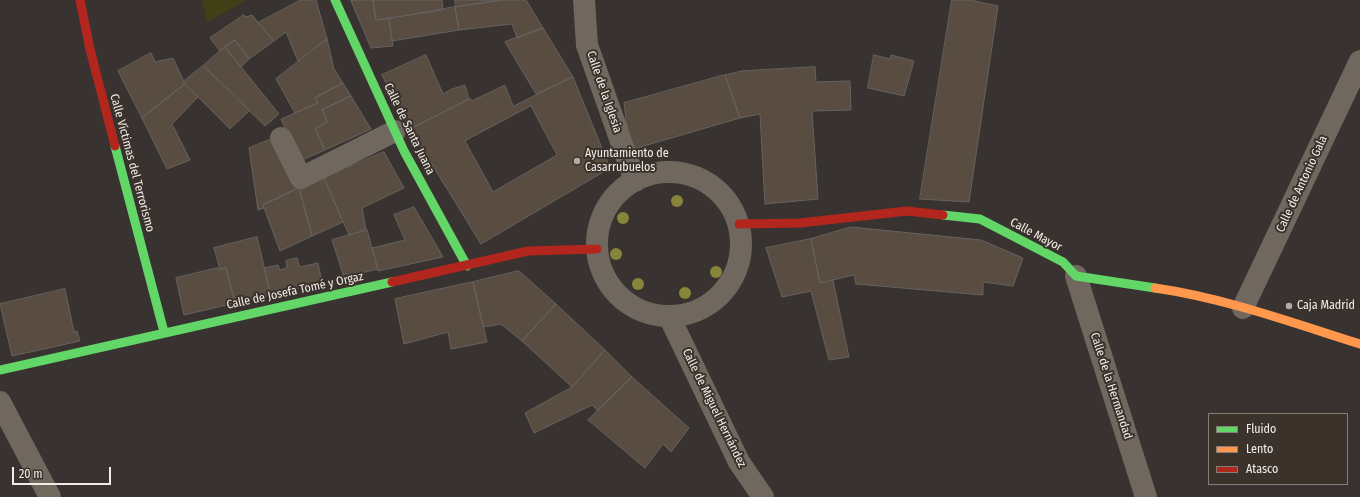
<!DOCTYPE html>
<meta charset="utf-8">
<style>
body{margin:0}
#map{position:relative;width:1360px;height:497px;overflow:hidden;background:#383330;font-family:"Fira Sans Condensed",sans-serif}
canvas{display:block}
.legend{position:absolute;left:1208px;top:413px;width:140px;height:72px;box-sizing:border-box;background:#3b322c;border:1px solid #857d78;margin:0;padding:5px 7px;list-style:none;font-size:12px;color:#f3ede9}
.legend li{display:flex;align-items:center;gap:8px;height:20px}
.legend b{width:20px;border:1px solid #857d78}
.scale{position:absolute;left:12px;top:467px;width:99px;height:18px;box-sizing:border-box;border:2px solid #f3ede9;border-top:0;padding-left:5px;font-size:12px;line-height:14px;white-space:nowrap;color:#f3ede9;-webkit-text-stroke:3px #3b322c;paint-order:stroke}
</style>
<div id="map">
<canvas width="1360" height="497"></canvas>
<ul class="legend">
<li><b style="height:5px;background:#63d668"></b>Fluido</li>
<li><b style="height:5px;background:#ff974d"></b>Lento</li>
<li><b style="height:5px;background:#b3261e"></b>Atasco</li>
</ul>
<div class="scale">20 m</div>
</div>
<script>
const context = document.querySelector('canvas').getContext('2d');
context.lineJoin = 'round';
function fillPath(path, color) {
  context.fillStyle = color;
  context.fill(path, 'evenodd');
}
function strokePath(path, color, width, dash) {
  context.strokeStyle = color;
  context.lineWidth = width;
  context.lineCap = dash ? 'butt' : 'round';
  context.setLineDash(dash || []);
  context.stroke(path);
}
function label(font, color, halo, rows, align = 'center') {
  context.font = font + ' "Fira Sans Condensed",sans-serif';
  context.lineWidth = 4;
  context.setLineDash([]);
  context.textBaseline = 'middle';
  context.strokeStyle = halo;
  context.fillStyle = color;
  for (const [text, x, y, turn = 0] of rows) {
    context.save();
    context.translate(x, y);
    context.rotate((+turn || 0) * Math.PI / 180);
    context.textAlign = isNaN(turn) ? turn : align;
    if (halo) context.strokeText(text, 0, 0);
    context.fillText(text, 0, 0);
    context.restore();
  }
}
fillPath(new Path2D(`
 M202 0H247L207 22Z`), '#404017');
const building = new Path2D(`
 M301 0H316L327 39 298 61 286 32 274 41 258 23Z
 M359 0H373L376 20 389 19 393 46 371 48 351 1Z
 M373 0H442L443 10 376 20Z
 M455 0H502L456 7Z
 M502 0H526L543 28 517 38 512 24 459 30 455 7Z
 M952 0H970L998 6 969 202 920 199Z
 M455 7 459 30 392 41 389 19Z
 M244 15 246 17 252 15 274 41 249 59 235 40 220 51 210 38Z
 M543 28 573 77 536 94 505 42Z
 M327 39 334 69 343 83 315 98 318 103 295 113 276 79Z
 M235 40 249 59 241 67 225 47Z
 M225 47 279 114 265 126 203 66Z
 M151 53 155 62 173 58 185 84 142 118 118 71Z
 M426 55 443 94 452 89 465 85 469 99 410 129 382 75Z
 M874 55 890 59 891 55 914 61 904 96 868 88Z
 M203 66 238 98 249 111 230 129 183 82Z
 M815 67 816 82 850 81 851 110 812 111 818 199 765 204 760 114 740 118 725 75 742 71Z
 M725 75 740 118 630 150 624 103Z
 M573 77 610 168 481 244 410 129 469 99H471L472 101 505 85 513 106ZM531 106 557 155 493 192 465 141Z
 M343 83 351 96 322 110 327 122 315 129 325 150 300 161 281 119 318 103 315 98Z
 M185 84 198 97 172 124 190 160 167 169 142 118Z
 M351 96 371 129 325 150 315 129 327 122 322 110Z
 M272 139 299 188 263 205 264 208 258 210 249 148Z
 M384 152 404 188 362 208 366 230 349 235 324 178Z
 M324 178 343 222 312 236 299 188Z
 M299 188 312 236 280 251 263 205Z
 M414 207 443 257 378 271 372 248 405 240 394 215Z
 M851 227 981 240 1023 258 1013 286 983 282V295L856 284 854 275 820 283 811 239Z
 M367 230 378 269 344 277 332 240Z
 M257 237 271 295 235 303 226 268 220 269 214 248Z
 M811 239 820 283 833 280 849 357 829 360 811 291 782 297 766 248Z
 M297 258 300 267 318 263 322 282 271 295 264 268 278 265 280 270 287 268 286 261Z
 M218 268V270L226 268 235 303 184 315 176 278Z
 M519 271 556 304 522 341 501 324 483 327 473 282Z
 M473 282 487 342 451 349 448 332 404 344 395 299Z
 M65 289 74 332 77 331 80 341 12 356 0 304Z
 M556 304 605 350 572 387 522 341Z
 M605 350 632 377 598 411 592 405 534 433 525 413 572 387Z
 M632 377 689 428 671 452 663 444 645 468 588 420Z`);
fillPath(building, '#594d42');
strokePath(building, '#66625f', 1);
strokePath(new Path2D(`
 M584 0 587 45 635 181
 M281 138 301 178 395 131
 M597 244a72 72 0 1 1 144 0a72 72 0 1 1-144 0Z
 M1076 276 1146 497
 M1243 308 1360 61
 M669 316 739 462 763 497
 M0 402 50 497`), '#70675f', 22);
strokePath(new Path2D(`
 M335 0 404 151 467 266
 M115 146 164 332
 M943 215 980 219 1063 262 1076 276 1155 288
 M0 370 392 282`), '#63d668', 9);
strokePath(new Path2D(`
 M1155 288C1225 298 1293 323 1360 344`), '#ff974d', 9);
strokePath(new Path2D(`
 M80 0 90 49 115 146
 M739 224 800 223 907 211 943 215
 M392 282 528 251 597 249`), '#b3261e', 9);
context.fillStyle = '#86853a';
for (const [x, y] of [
 [677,201],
 [623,218],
 [616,254],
 [716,272],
 [638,284],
 [685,293]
]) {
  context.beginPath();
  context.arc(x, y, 6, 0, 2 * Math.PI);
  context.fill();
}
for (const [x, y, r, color] of [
 [577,161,4,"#b2aca8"],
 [1289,306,4,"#b2aca8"]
]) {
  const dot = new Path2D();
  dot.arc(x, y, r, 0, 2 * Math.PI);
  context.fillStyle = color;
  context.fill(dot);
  strokePath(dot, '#3b322c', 1.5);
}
label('12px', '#f3ede9', '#3b322c', [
 ["Calle de la Iglesia",604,92,71],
 ["Calle de Santa Juana",409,129,64],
 ["Calle Víctimas del Terrorismo",132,163,75],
 ["Calle de Antonio Gala",1302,184,-65],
 ["Calle Mayor",1036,235,28],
 ["Calle de Josefa Tomé y Orgaz",295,291,-12],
 ["Calle de la Hermandad",1111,386,72],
 ["Calle de Miguel Hernández",714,408,64]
]);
label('12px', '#f3ede9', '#3b322c', [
 ["Ayuntamiento de",585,154],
 ["Casarrubuelos",585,168],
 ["Caja Madrid",1297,306]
], 'left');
</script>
